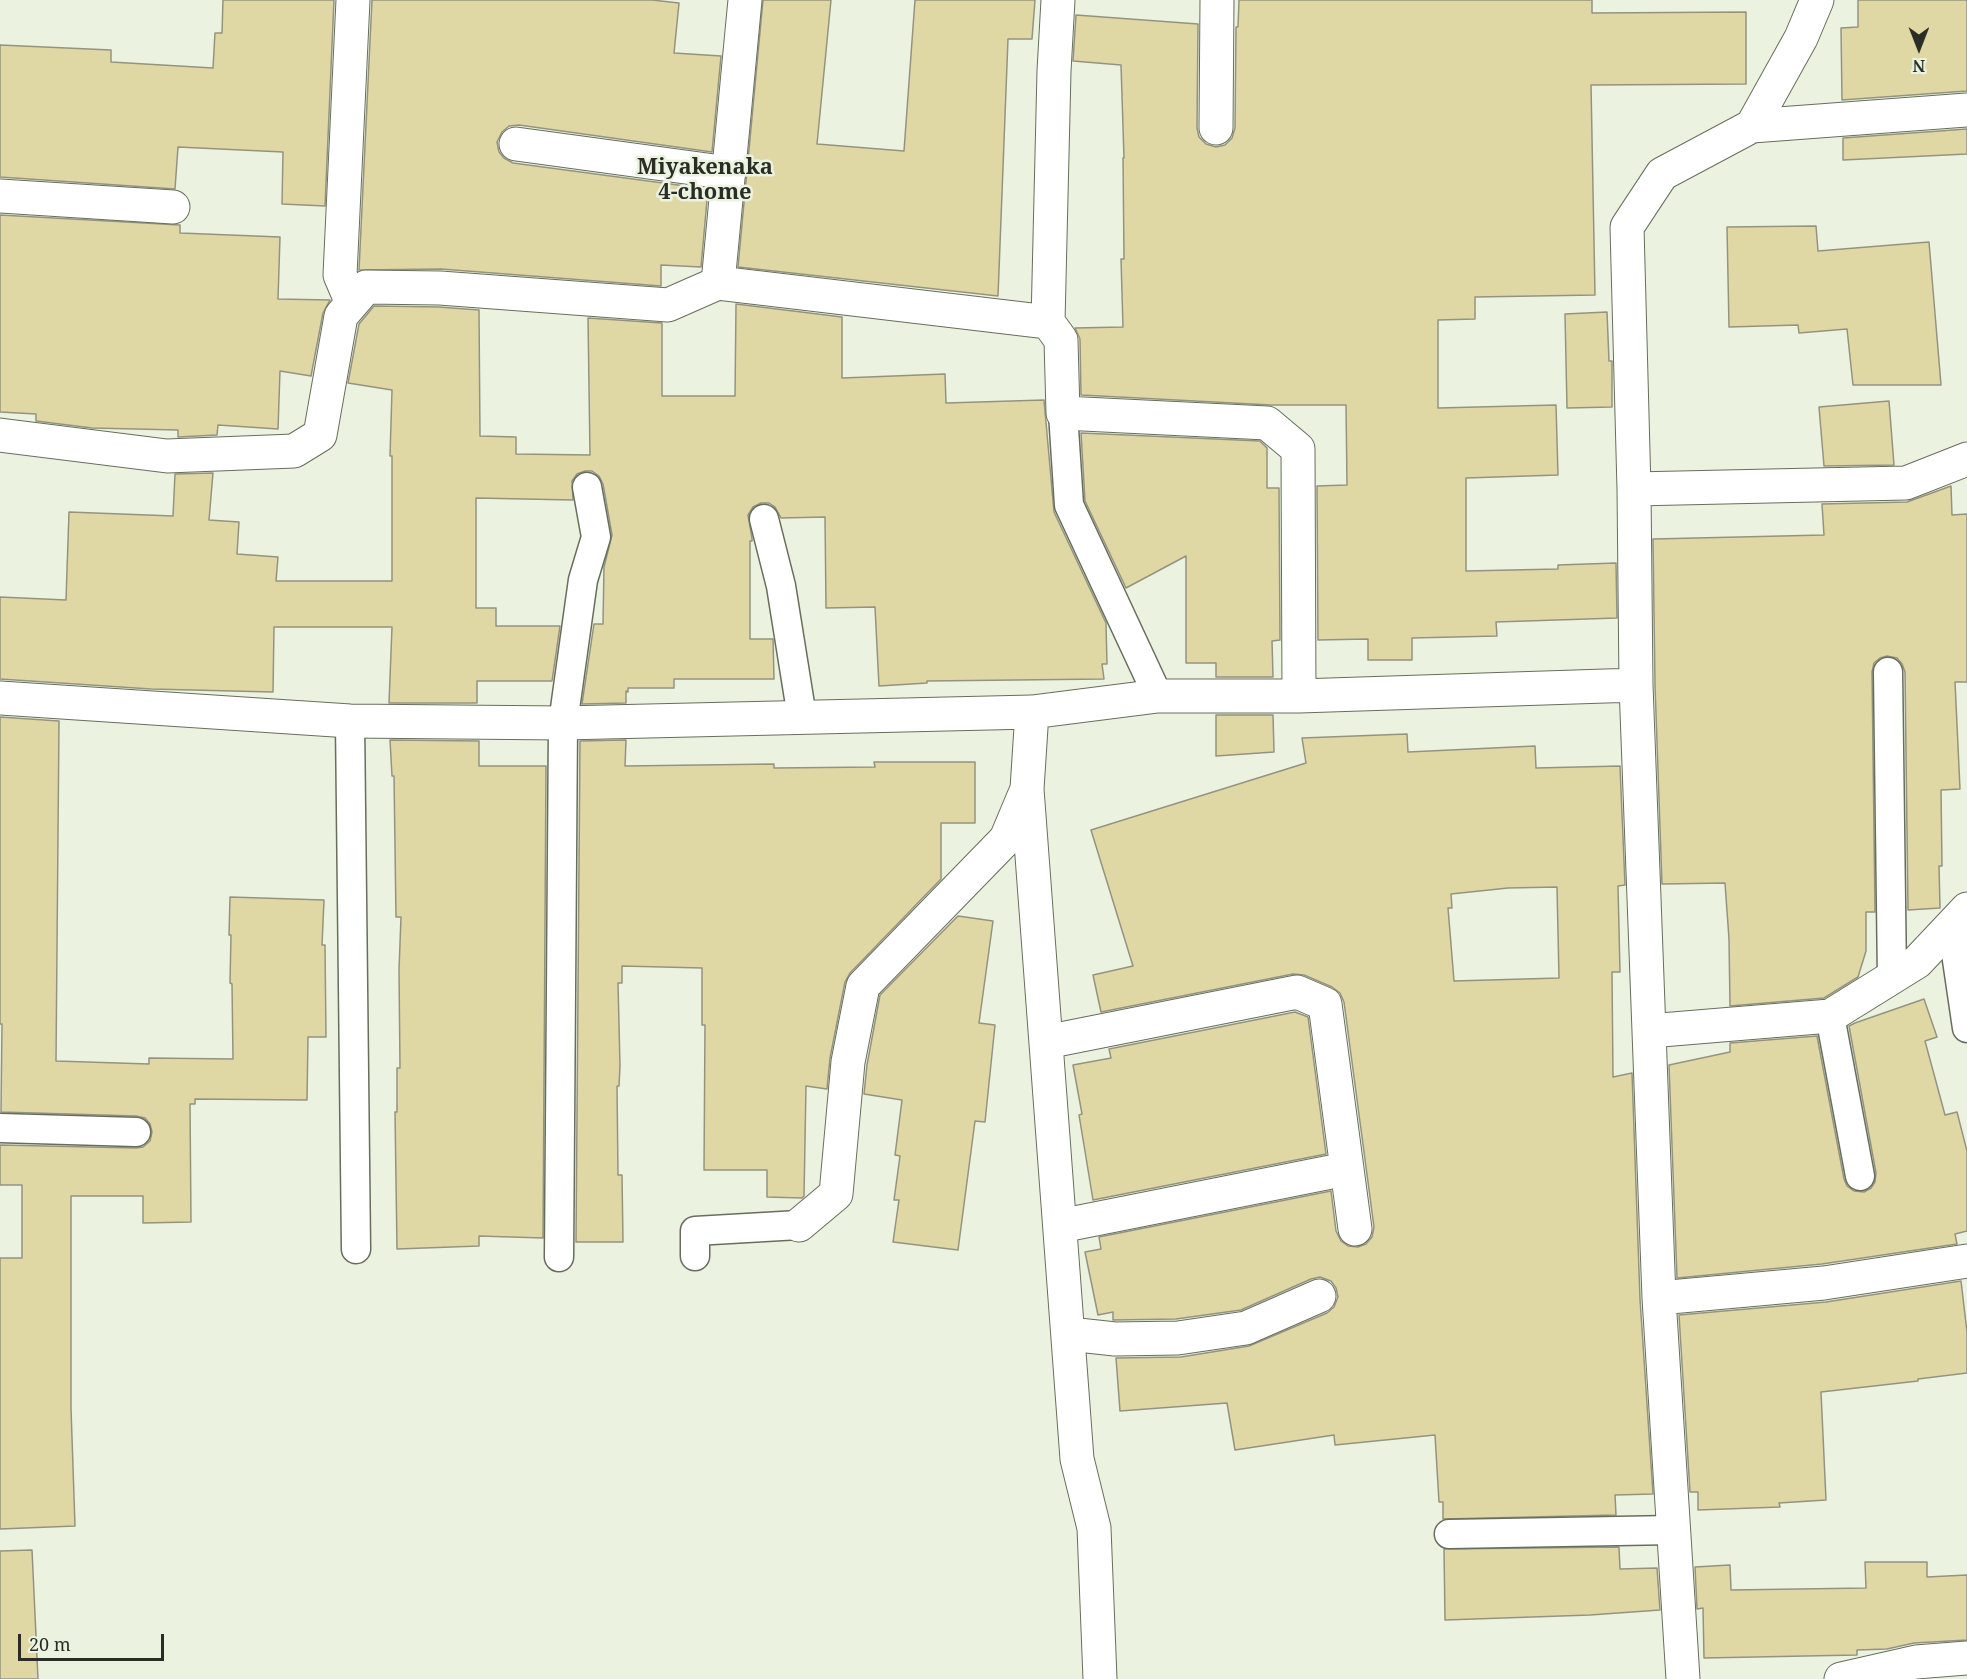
<!DOCTYPE html>
<style>
body{margin:0}
#map{position:relative;width:1967px;height:1679px;overflow:hidden;background:#ebf3e0;font-family:"Noto Serif",serif}
canvas{display:block}
.north{position:absolute;left:1889px;top:18px;width:60px;height:60px;-webkit-text-stroke:4px #ebf3e0;paint-order:stroke;rotate:180deg;font-size:16px;font-weight:700;line-height:24px;text-align:center;color:#2a2d26}
.north::after{content:'';display:block;margin:auto;width:21px;height:27px;background:#2a2d26;clip-path:polygon(50% 0,100% 100%,50% 72%,0 100%)}
.scale{position:absolute;left:18px;top:1634px;width:146px;height:27px;box-sizing:border-box;border:3px solid #2a2d26;border-top:0;padding-left:8px;font-size:18px;line-height:21px;white-space:nowrap;color:#2a2d26;-webkit-text-stroke:4px #ebf3e0;paint-order:stroke}
</style>
<div id="map">
<canvas width="1967" height="1679"></canvas>
<div class="north">N</div>
<div class="scale">20 m</div>
</div>
<script>
const context = document.querySelector('canvas').getContext('2d');
context.lineJoin = 'round';
function fillPath(path, color) {
  context.fillStyle = color;
  context.fill(path, 'evenodd');
}
function strokePath(path, color, width, dash) {
  context.strokeStyle = color;
  context.lineWidth = width;
  context.lineCap = dash ? 'butt' : 'round';
  context.setLineDash(dash || []);
  context.stroke(path);
}
function label(font, color, halo, rows, align = 'center') {
  context.font = font + ' "Noto Serif",serif';
  context.lineWidth = 5;
  context.setLineDash([]);
  context.textBaseline = 'middle';
  context.strokeStyle = halo;
  context.fillStyle = color;
  for (const [text, x, y, turn = 0] of rows) {
    context.save();
    context.translate(x, y);
    context.rotate((+turn || 0) * Math.PI / 180);
    context.textAlign = isNaN(turn) ? turn : align;
    if (halo) context.strokeText(text, 0, 0);
    context.fillText(text, 0, 0);
    context.restore();
  }
}
const building = new Path2D(`
 M223 0H334L325 206 282 204 283 152 178 147 175 189 0 177V45L111 50V62L213 68 215 33H222Z
 M372 0H652L679 3 674 53 721 56 712 152 519 125 509 126 502 132 497 142 499 152 504 158 513 163 708 189 701 267 661 265V286L441 269 359 270Z
 M763 0H831L817 144 904 151 915 0H1035L1032 39H1008L998 296 738 267Z
 M1239 0H1592V13L1746 12V84L1591 85 1595 295 1475 297V319L1438 320V408L1556 405 1558 475 1466 478V571L1558 569V565L1616 563 1617 618 1496 622 1497 636 1412 638V660H1368V639L1318 640 1317 486 1347 485 1346 405H1271L1081 395 1080 339 1075 328 1123 327 1121 259H1124L1123 158H1124L1121 65 1073 61 1076 15 1198 24 1197 128 1199 137 1206 144 1216 147 1225 145 1232 138 1235 128 1236 27H1238Z
 M1858 0H1967V91L1842 100 1841 28 1858 27Z
 M1967 129V154L1843 160V138Z
 M0 215 180 225V233L280 237 278 299 330 300 323 313 311 376 280 371 278 429 218 425 217 435 178 437V430L92 428 36 421V414L0 412Z
 M1816 226 1818 251 1929 242 1941 385H1853L1847 329 1799 333 1798 325 1729 327 1727 227Z
 M736 304 842 317V378L945 374 946 403 1044 400 1054 512 1106 623 1107 664H1102L1104 679 927 681V683L879 686 875 607 826 608 825 517 781 518 775 507 769 503H761L753 507 748 515 752 538V541H750V639H773L774 679H674V688H628V692L626 691V703L582 704 594 624H603L604 567 612 535 603 484 599 476 592 471H585L577 474 572 481 573 500 476 498V608H496V626H560L552 681H477V703H389L392 627H274L273 692 151 689 0 679V597L66 600 69 512 173 516 175 474 213 473 209 520 239 522 237 554 278 557 276 581H392V456H390L392 390 348 383 359 324 374 306 439 307 479 310 480 436 516 437V454L590 455 588 318 662 323V396H735Z
 M1607 312 1609 361H1612V407L1567 408 1565 314Z
 M1889 401 1894 465 1824 466 1819 407Z
 M1081 433 1260 441 1267 448V488H1279L1280 640 1272 641 1273 677H1216V663H1186V556L1126 588 1085 501Z
 M1951 486 1952 515 1967 514V682H1955L1960 789 1941 790 1942 866H1939L1940 908 1908 910 1905 672 1902 664 1897 658 1887 656 1880 658 1874 663 1872 672 1875 912H1866V951L1858 977 1824 998 1730 1006 1729 939 1725 883 1662 884 1655 685 1653 539 1824 535 1822 504 1907 502Z
 M1216 715H1273L1274 752 1216 756Z
 M0 717 59 721 56 1061 149 1064V1058L233 1059 232 984 230 983 231 935H229L230 897 324 900 322 945H325L326 1037H308L307 1100 195 1099V1104H190L191 1222 143 1223V1196H71V1408L75 1526 0 1529V1258H22V1185H0V1145L136 1148 143 1147 150 1141 152 1132 150 1124 145 1118 136 1116 1 1112 2 1024H0Z
 M1407 734 1408 752 1535 746 1536 768 1620 766 1625 885 1618 886 1620 972H1612L1613 1077 1632 1073 1640 1299 1653 1494 1615 1495 1616 1515 1443 1519V1502H1439L1435 1435 1335 1445 1334 1435 1235 1450 1227 1403 1120 1411 1116 1358 1181 1357 1249 1346 1327 1313 1334 1307 1338 1297 1336 1288 1331 1281 1320 1277 1311 1279 1241 1310 1176 1319 1113 1320V1312L1098 1315 1085 1252 1101 1249 1099 1237 1331 1191 1336 1231 1341 1241 1348 1246 1358 1247 1366 1244 1372 1237 1374 1227 1344 1002 1340 993 1332 987 1304 975 1293 974 1101 1012 1093 975 1133 966 1091 830 1306 763 1302 738ZM1557 887 1559 978 1454 981 1448 908H1452L1451 894 1508 888Z
 M390 740 479 741V766H546L543 1238 479 1236V1246L397 1249 395 1112H397V1068H400L399 970 401 917H396L394 776H392Z
 M626 740 625 766 774 764V768L875 767 874 762H975V823H941V879L850 973 845 982 830 1058 827 1089 806 1086 804 1196 802 1198 767 1197V1170H704L705 1025H702V968L622 966V983H618L620 1066 619 1086H617L618 1175H622L623 1242H576L580 741Z
 M958 916 993 921 979 1023 995 1025 985 1122 975 1121 958 1250 893 1242 899 1200H894L900 1156 895 1155 902 1100 864 1094 867 1065 880 995Z
 M1924 999 1937 1037 1925 1041 1945 1115 1957 1112 1967 1151V1231L1955 1234 1957 1244 1822 1264 1677 1278 1669 1065 1730 1052V1043L1817 1036 1844 1179 1847 1186 1854 1191 1864 1192 1871 1188 1875 1182 1876 1173 1849 1026 1855 1023Z
 M1295 1012 1308 1017 1326 1154 1093 1200 1079 1115 1082 1114 1073 1065 1111 1058 1109 1049Z
 M1961 1281 1967 1332V1373L1918 1379V1381L1821 1392 1826 1500 1779 1503 1780 1507 1698 1510V1492H1690L1679 1315 1826 1302Z
 M1619 1547 1620 1569 1657 1568 1660 1610 1590 1615 1445 1620 1444 1549Z
 M32 1550 38 1679H0V1551Z
 M1865 1562H1927V1577L1967 1575V1640L1914 1643 1887 1649 1857 1650V1655L1704 1658 1703 1608 1697 1609 1695 1567 1730 1565 1731 1590 1866 1588Z`);
fillPath(building, '#e0d8a4');
strokePath(building, '#959380', 1.5);
const service = new Path2D(`
 M1063 413 1069 505 1158 696
 M764 519 781 586 802 717
 M1888 672 1892 978
 M350 721 356 1249
 M1952 926 1967 1028
 M1830 1016 1860 1176
 M0 1128 136 1132
 M695 1256V1231L799 1225
 M559 1257 563 723 583 580 596 537 587 487
 M1449 1534 1674 1530`);
const minor = new Path2D(`
 M1752 126 1801 38 1817 0
 M1216 128 1217 0
 M516 144 729 173
 M0 196 173 207
 M718 283 745 0
 M352 303 340 275 353 0
 M1048 322 1054 71 1058 0
 M0 435 167 456 294 451 320 435 341 316 366 287 440 288 668 305 718 283 1048 322 1061 340 1063 413 1267 423 1298 449 1299 696 1636 685
 M1634 489 1906 483 1967 459
 M0 698 350 721 563 723 1032 712 1158 696H1299
 M1027 789 1077 1459 1094 1528 1100 1679
 M1649 1031 1830 1016 1917 962 1967 909
 M1046 1042 1297 992 1325 1004 1355 1229
 M799 1225 836 1194 848 1062 863 986 1006 839 1027 789 1032 712
 M1060 1226 1346 1169
 M1659 1298 1824 1283 1967 1261
 M1069 1334 1115 1339 1178 1338 1246 1328 1319 1296
 M1683 1679 1659 1298 1636 685 1634 489 1627 227 1662 174 1752 126 1967 110
 M1841 1679 1916 1662 1967 1658`);
strokePath(service, '#676e5d', 31);
strokePath(minor, '#676e5d', 35);
strokePath(service, '#fff', 28);
strokePath(minor, '#fff', 33);
label('bold 22px', '#2a2d26', '#ebf3e0', [
 ["Miyakenaka",705,168],
 ["4-chome",705,193]
]);
</script>
